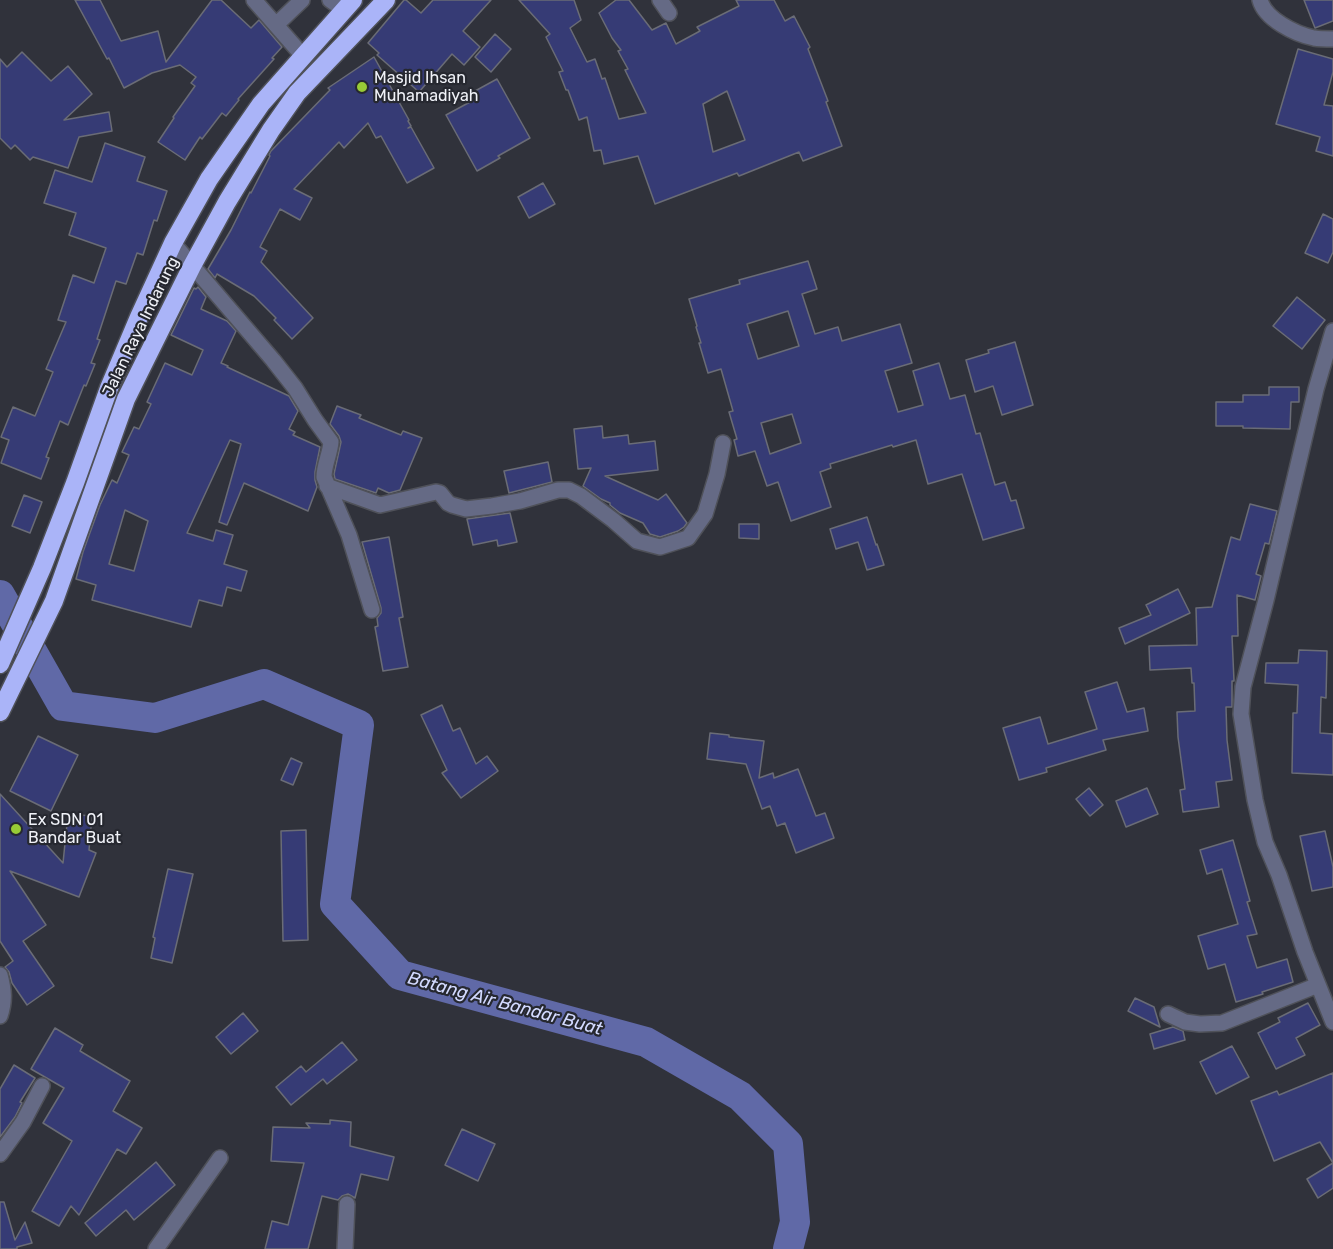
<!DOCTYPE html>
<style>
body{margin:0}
canvas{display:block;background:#30323b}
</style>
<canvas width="1333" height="1249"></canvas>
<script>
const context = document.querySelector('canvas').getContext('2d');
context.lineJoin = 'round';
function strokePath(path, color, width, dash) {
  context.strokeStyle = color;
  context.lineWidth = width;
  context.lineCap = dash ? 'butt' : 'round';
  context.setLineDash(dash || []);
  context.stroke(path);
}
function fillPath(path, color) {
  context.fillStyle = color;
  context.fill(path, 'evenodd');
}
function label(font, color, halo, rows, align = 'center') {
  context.font = font + ' Rubik,sans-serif';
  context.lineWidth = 4.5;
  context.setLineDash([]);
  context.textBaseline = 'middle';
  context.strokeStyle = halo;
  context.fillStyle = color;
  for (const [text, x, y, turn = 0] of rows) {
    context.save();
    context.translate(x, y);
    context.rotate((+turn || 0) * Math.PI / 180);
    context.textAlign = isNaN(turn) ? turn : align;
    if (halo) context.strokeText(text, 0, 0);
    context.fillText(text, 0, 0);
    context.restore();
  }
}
strokePath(new Path2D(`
 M0 595 63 706 155 718 264 684 359 725 335 904 400 975 646 1042 740 1096 788 1144 795 1222 788 1249`), '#6069a7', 30);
const building = new Path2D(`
 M75 0H100L121 41 158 31 166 62 212 0H221L251 28 259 20 282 47 272 58 274 59 238 99 239 100 226 116 222 113 202 139 200 137 185 160 158 142 174 118 173 117 195 86 191 83 196 77 180 65 152 73 124 88 109 58 107 59Z
 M404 0H406L421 13 433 0H491L463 31 480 47 464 65 452 54 419 92 377 55 379 53 368 43Z
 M519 0H574L581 20 570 28 587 62 595 59 602 79 605 78 619 119 646 113 625 70 628 69 618 51 621 50 612 38 599 13 616 0H629L652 30 666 23 676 44 700 31 697 27 739 6 736 0H774L785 21 794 16 810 47 808 49 828 101 826 102 842 146 803 161 799 152 739 176 737 173 655 204 638 156 604 164 601 150 594 151 587 117 579 120 568 90H566L559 72 563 71 546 37 550 34ZM727 91 745 140 713 152 703 104Z
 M1304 0H1333V21L1315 28Z
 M495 34 511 49 491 72 475 57Z
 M1298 49 1333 59V72L1324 105 1333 106V156L1316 151 1320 137 1276 124Z
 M22 52 51 81 68 66 92 94 64 120 109 112 112 131 79 137 68 168 33 157 30 160 15 145 11 149 0 138V59L7 67Z
 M374 57 409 120 408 121 411 126 408 128 411 127 434 168 407 183 381 136 376 138 368 123 344 148 339 142 294 189 312 198 300 220 280 209 260 247 267 251 261 262 313 318 292 339 274 320 276 318 254 296 217 274 215 278 208 269 231 230 250 192 251 193 270 156 269 155 271 151 330 90 328 88Z
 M497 79 530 138 498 156 500 158 477 171 446 115 470 102 466 96Z
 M105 143 145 157 137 181 167 191 157 221 154 220 143 255 137 253 126 284 116 281 97 339 100 340 91 363 95 364 86 386 84 385 68 425 60 421 46 457 49 458 41 479 1 463 9 440 1 437 13 407 35 416 53 372 46 369 66 322 58 320 73 275 94 283 106 248 69 235 76 213 44 203 55 170 92 182Z
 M543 183 555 204 529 218 518 197Z
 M1323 214 1333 219V252L1328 263 1305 253Z
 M808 261 817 289 802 294 815 334 838 327 842 341 900 324 912 363 885 371 898 412 923 405 913 371 939 363 950 399 965 395 976 434 980 433 995 485 1005 482 1011 501 1016 500 1024 528 983 540 962 474 928 484 916 440 893 447 892 445 830 464 831 468 820 472 831 507 791 521 778 482 767 486 755 451 738 456 734 440 737 439 729 412 733 411 721 369 708 373 699 343H701L696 327 697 326 689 299 740 284 739 280ZM788 311 799 346 758 359 747 324ZM792 414 801 443 770 454 761 423Z
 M198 287 206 297 201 309 227 321 236 331 221 363 228 366 227 367 289 396 298 411 289 429 295 432 293 435 320 447 315 472V480L317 487 308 511 244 483 227 525 219 522 241 444 230 440 187 533 213 541 216 530 233 535 224 564 247 571 241 591 227 587 222 606 199 600 191 627 92 600 96 585 76 579 83 552 100 505 112 480 117 483 129 455 122 452 134 427 139 429 151 404 147 402 165 363 192 375 203 350 171 335 194 288 196 289ZM125 510 148 521 134 571 109 564Z
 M1297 297 1325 320 1302 349 1273 326Z
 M1015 342 1033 405 1002 415 993 386 975 392 966 360 989 353 988 350Z
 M1269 387H1299V402H1291L1290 429 1243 428V426H1216V402H1243V395H1269Z
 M337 406 361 415 359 418 401 435 403 431 422 438 400 490 389 493 378 488 376 493 335 479 334 474 341 442 339 436 330 424Z
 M602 426 603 438 628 435 629 444 655 441 658 470 605 476 658 500 666 494 687 523 684 527 678 531 660 537 650 534 643 523 620 513 610 505V503L601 499 583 486 591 468 578 469 574 429Z
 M548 462 552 482 509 493 504 471Z
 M24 495 42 502 30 533 12 526Z
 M1250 504 1277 511 1269 544 1265 543 1256 574 1261 576 1255 600 1237 595 1238 636H1232L1234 681H1232V707H1226L1227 740 1232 780 1216 782 1219 807 1183 812 1180 790 1185 789 1178 737 1177 712 1195 711 1194 683H1192L1191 668 1150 670 1149 646 1197 645 1196 608 1212 607 1231 537 1240 540Z
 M510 513 517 542 498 546 497 540 473 545 467 519Z
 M867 517 876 545 877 544 884 565 867 570 858 542 836 549 830 529Z
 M739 524H759V539L739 538Z
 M389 537 403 617 399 618 408 667 383 671 375 627 378 626 377 618 381 613V608L362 542Z
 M1178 589 1190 613 1125 644 1119 628 1151 615 1146 605Z
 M1299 650 1327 651 1326 698 1321 697 1320 733 1333 734V775L1292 773 1293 713H1297L1298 685 1265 683 1266 663H1298Z
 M1117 682 1127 712 1144 708 1148 731 1103 740 1106 750 1046 768 1047 772 1019 780 1003 728 1040 717 1048 744 1097 729 1085 692Z
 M442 705 453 731 460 728 476 764 487 756 498 771 461 798 442 773 447 770 421 715Z
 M710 733 729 735V737L764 741 759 778 773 773 774 778 798 769 816 816 825 813 834 838 796 853 785 823 777 826 770 806 762 809 746 764 707 759Z
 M38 736 78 755 51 811 10 791Z
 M291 758 302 763 293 785 281 780Z
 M1089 788 1103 805 1090 816 1076 799Z
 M1147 788 1158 814 1126 827 1116 801Z
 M0 794 63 863 68 814 92 816 89 850 96 853 79 897 10 871 46 925 23 941 54 986 27 1005 12 983 9 972 5 967 13 961 0 941Z
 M306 830 308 940 283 941 281 831Z
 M1325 831 1333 867V887L1312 891 1300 836Z
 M1233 840 1250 901 1247 902 1257 934 1247 936 1257 968 1287 959 1293 982 1262 992 1263 994 1236 1002 1225 964 1208 969 1198 936 1238 924 1222 869 1207 874 1200 850Z
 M168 869 193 874 172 963 151 958 155 938 153 937Z
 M1135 998 1154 1007 1160 1027 1128 1011Z
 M1308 1003 1320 1025 1296 1038 1305 1055 1276 1069 1258 1033 1280 1022 1278 1018Z
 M243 1013 258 1031 231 1054 216 1037Z
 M1173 1027 1183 1031 1185 1040 1154 1049 1150 1034Z
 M55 1028 83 1045 80 1051 130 1081 113 1111 142 1128 126 1154 117 1149 79 1215 71 1206 59 1226 32 1211 72 1141 43 1123 64 1088 31 1069Z
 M342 1042 357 1060 327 1084 323 1079 291 1105 276 1087 301 1066 306 1072Z
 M1232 1046 1249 1077 1216 1094 1200 1062Z
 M14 1065 35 1078 20 1102 22 1103 15 1117 0 1137V1089Z
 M1333 1073V1188L1318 1198 1307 1179 1333 1163 1320 1142 1274 1161 1251 1101 1277 1091 1279 1095Z
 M330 1120 351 1122 350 1146 394 1157 388 1180 361 1174 355 1198 348 1194 342 1196 338 1200 322 1196 308 1249H265L272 1221 288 1225 304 1163 271 1161 273 1127 310 1128 306 1123 330 1124Z
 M462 1129 495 1144 478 1181 445 1165Z
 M156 1162 175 1185 134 1220 126 1210 96 1236 85 1223Z
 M0 1202H4L15 1240 25 1222 32 1243 17 1247V1249H0Z`);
fillPath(building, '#363b75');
strokePath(building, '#6a6c76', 1.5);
const minor = new Path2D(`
 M254 0 303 56
 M330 0 344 10
 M660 0 669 13
 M1260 0C1265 19 1295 34 1314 38 1320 39 1327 39 1333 39
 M277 24 302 0
 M173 243 273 360 295 388 315 420 331 442C330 454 324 465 324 477L349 535 372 610
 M1333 331 1316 389 1266 600 1243 687 1241 714 1255 800 1265 842 1279 875 1305 952 1333 1022
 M327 486 380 505 436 492 440 493 448 503 452 505 466 509 492 506 520 501 558 490H569L581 496 613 520 637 541 660 547 688 538 705 514 717 474 723 443
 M0 975C4 990 5 1001 0 1016
 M1168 1014 1185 1022 1200 1024 1222 1023 1318 985
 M0 1154 23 1122 42 1086
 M156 1249 220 1158
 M345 1249 347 1204`);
const highway = new Path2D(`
 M0 664 42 568 75 483 109 388 139 317 173 243 209 179 261 104 353 0
 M0 712 54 601 126 399 192 266 227 202 271 130 297 93 386 0`);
strokePath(minor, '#4f5159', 18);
strokePath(highway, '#4f5159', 21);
strokePath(minor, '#656a85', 15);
strokePath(highway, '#aab4f8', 18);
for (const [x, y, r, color] of [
 [362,87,6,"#98cb36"],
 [16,829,6,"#98cb36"]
]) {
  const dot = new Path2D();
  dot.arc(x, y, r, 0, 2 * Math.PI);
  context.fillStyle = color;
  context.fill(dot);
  strokePath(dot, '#262830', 2);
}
label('16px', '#f0f2f8', '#262830', [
 ["Masjid Ihsan",374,78],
 ["Muhamadiyah",374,96],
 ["Ex SDN 01",28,820],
 ["Bandar Buat",28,838]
], 'left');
label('16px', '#f0f2f8', '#262830', [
 ["Jalan Raya Indarung",141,327,-64]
]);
label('italic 18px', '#d3daff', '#262830', [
 ["Batang Air Bandar Buat",505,1004,15]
]);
</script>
